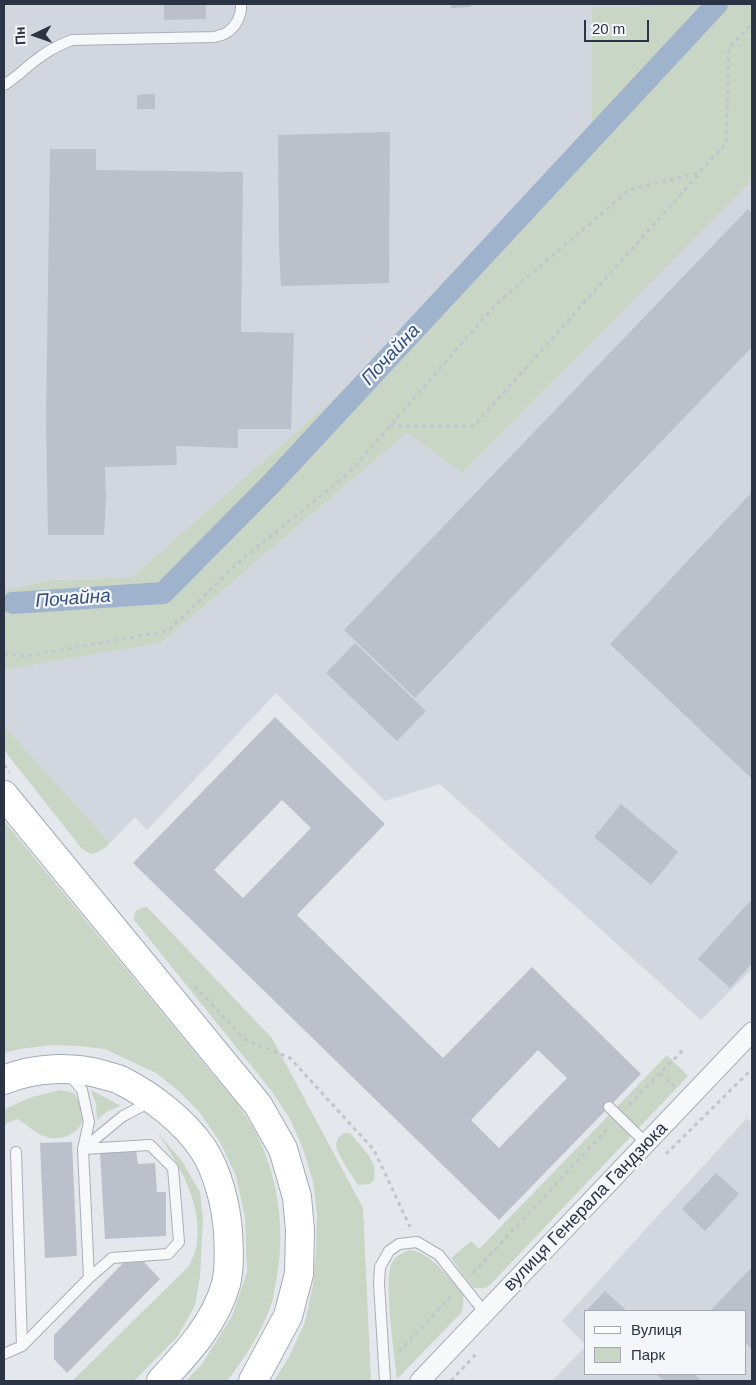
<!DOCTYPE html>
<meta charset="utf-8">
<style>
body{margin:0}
#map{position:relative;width:756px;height:1385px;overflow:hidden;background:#e4e7ec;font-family:Helvetica,sans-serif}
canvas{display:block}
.frame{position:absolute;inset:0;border:5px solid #2b3445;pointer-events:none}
.legend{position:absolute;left:584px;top:1310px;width:162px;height:65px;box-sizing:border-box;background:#f4f6f9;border:1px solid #a4a8b1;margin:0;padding:6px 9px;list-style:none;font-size:15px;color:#2b3445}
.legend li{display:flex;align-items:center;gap:10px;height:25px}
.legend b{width:25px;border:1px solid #a4a8b1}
.north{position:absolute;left:10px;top:10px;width:50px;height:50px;-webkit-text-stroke:4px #f4f6f9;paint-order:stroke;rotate:267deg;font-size:14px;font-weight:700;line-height:20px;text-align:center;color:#2b3445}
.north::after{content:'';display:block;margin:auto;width:18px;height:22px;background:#2b3445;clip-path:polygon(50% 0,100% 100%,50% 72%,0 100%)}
.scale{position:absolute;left:584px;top:20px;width:65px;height:22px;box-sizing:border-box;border:2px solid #2b3445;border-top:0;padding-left:6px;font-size:15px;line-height:18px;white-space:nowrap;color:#2b3445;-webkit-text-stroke:4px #f4f6f9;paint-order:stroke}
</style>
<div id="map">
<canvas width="756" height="1385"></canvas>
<div class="frame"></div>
<ul class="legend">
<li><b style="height:6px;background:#fff"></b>Вулиця</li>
<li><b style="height:14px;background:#c9d6c5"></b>Парк</li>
</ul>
<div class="north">Пн</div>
<div class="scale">20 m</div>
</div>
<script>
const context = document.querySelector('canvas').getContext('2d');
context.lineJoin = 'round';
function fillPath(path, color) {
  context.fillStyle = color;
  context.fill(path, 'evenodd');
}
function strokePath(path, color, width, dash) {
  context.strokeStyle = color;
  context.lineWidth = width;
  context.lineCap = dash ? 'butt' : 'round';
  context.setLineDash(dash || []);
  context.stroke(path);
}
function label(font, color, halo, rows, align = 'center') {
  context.font = font + ' Helvetica,sans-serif';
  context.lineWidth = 4.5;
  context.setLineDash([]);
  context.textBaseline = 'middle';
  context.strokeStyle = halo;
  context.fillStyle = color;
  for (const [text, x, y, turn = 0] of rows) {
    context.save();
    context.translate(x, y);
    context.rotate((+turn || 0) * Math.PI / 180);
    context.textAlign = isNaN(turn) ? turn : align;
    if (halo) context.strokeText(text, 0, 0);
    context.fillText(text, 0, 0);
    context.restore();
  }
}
fillPath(new Path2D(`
 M4 4H641V7H592V125L337 396 132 577 51 580 4 590Z
 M752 179V969L701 1020 440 784 385 801 276 693 147 830 135 817 110 843 4 726V670L161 643 407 433 462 473Z
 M747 1118 752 1123V1381H552L585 1347V1374H745V1311H585V1344L562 1321Z`), '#d2d6de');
fillPath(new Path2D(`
 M641 4H752V179L747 185 462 473 407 433 161 643 4 670V590L51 580 132 577 337 396 592 126V7H641Z
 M4 726 110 843C104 849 100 852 91 854L82 849 4 750Z
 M4 821 238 1105C245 1115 253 1126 258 1137 280 1183 286 1237 275 1287 274 1293 273 1300 271 1305 261 1333 245 1358 227 1381H186L202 1364 232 1316 247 1272 245 1217 236 1176 220 1142 200 1113 179 1091 156 1073 105 1049 79 1046 53 1045 20 1049 4 1053Z
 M147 907 272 1038 363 1208 371 1381H274L289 1357 305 1322 313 1285 316 1251 317 1214 313 1181 303 1149 290 1119 273 1093 134 920C134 910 138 908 147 907Z
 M667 1055 688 1076 489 1286 484 1288H473L451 1258 471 1241 479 1249Z
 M61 1090 74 1093C78 1100 85 1110 83 1119 80 1132 64 1140 52 1138 40 1137 27 1125 18 1119L7 1123 4 1127V1110L7 1108 32 1097Z
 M91 1090 121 1106 108 1111 97 1120 96 1104Z
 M157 1132 182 1161 200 1192 203 1218 200 1277 195 1305 178 1336 134 1381H72L189 1266C192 1259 196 1251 197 1243 202 1202 179 1165 157 1132Z
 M344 1133H350C357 1142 372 1156 374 1167 375 1171 374 1176 374 1180L370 1184 358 1185C353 1177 337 1154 336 1146 336 1140 339 1136 344 1133Z
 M410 1250C432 1253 447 1277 462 1292 464 1300 464 1305 461 1313L397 1379C395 1356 383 1279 392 1263 395 1256 403 1252 410 1250Z`), '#c9d6c5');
strokePath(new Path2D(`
 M13 603 163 593 272 483 717 4`), '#9fb4cc', 22);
fillPath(new Path2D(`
 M164 4H206V19L164 20Z
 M451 4H471V7L451 8Z
 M155 94V109H137V95Z
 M390 132 389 283 281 286 279 249 278 135Z
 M50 149H96V170L243 172 241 332 294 333 291 429H238V448L176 446 177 465 105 467 106 498 104 535H48L46 417Z
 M748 209 752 213V347L415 698 344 630Z
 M752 492V779L610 644Z
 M355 643 426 711 397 741 326 673Z
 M275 717 385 824 297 915 443 1058 532 967 641 1074 499 1220 133 863ZM282 800 311 828 243 898 214 870ZM538 1050 567 1078 499 1148 471 1120Z
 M621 804 678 852 651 885 594 837Z
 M750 901 752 904V963L730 988 698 959Z
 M72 1142 77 1256 45 1258 40 1143Z
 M136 1150 138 1164 155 1163 157 1192H166V1236L105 1239 100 1152Z
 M716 1173 739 1194 705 1231 682 1209Z
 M124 1262H144L160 1279 67 1373 54 1359V1335Z
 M752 1267V1349L745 1342V1311H712L711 1310Z
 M605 1291 627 1311H589L587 1310Z
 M656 1374H694L702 1381H664Z`), '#bbc0ca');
const service = new Path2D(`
 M4 85C16 78 25 68 36 60 47 51 59 45 72 40L214 37C218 36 223 35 226 33 236 27 242 15 241 4
 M68 1073 82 1090 89 1122 83 1149 89 1278
 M609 1107 646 1143
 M83 1149 123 1116 152 1101
 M16 1152 22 1346
 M4 1354 22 1346 89 1278 112 1258 168 1254 179 1242 173 1168 150 1145 83 1149
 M385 1381 379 1283 380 1267 389 1251 399 1244 417 1242 439 1255 485 1313`);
const minor = new Path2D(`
 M420 1381 752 1032`);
const primary = new Path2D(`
 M4 795 258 1105 283 1149 297 1197 300 1230 299 1274 288 1316 253 1381
 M4 1080C35 1067 72 1066 104 1075 110 1077 117 1078 122 1081 152 1096 185 1122 203 1149 218 1172 226 1205 228 1232 229 1249 230 1267 226 1284 215 1323 187 1353 161 1381`);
strokePath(service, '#a9aeb7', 12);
strokePath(minor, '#a9aeb7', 21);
strokePath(primary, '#a3abb8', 30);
strokePath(new Path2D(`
 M390 426H474L699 174
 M4 654 27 656 168 631 241 560 349 473 495 305 629 190 699 173 726 143 729 48 752 24
 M4 765 10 772
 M195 986 244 1039 290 1058 374 1150 410 1227
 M660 1073 674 1086
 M629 1105 685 1048
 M666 1154 752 1069
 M473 1273 608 1128
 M399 1352 451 1296
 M451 1381 478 1352`), '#c2c5cb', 3, [4, 4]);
strokePath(service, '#f7f8fa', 10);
strokePath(minor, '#f7f8fa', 19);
strokePath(primary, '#fff', 28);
label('18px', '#2b3445', '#f4f6f9', [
 ["вулиця Генерала Гандзюка",586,1207,-46]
]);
label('italic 19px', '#34527a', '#f4f6f9', [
 ["Почайна",391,355,-47],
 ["Почайна",73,599,-4]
]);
</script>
